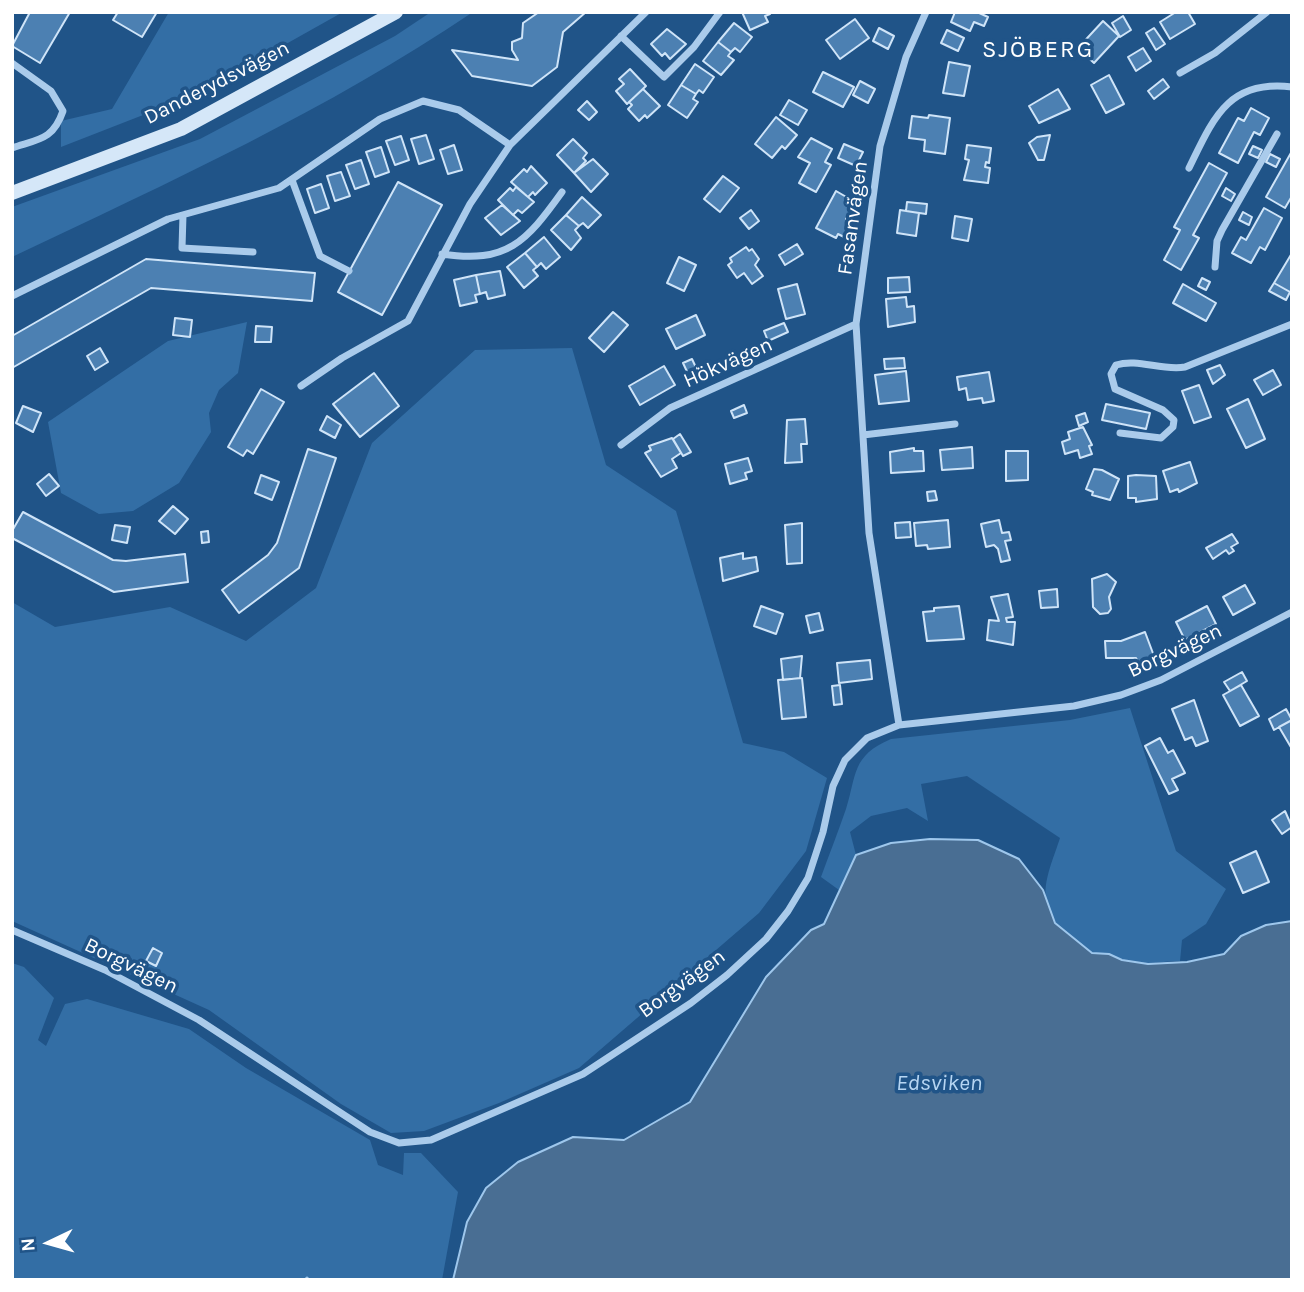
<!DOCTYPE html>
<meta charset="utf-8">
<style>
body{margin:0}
#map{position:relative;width:1304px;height:1292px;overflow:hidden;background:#205488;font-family:Karla,sans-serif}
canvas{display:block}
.frame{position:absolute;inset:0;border:14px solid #fff;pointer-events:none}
.north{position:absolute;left:14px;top:1208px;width:70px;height:70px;-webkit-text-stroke:5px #205488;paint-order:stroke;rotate:265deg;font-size:19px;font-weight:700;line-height:28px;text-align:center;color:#fff}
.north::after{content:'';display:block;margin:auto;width:24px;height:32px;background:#fff;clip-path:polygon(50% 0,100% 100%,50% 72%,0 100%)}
</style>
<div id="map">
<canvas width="1304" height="1292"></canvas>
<div class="frame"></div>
<div class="north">N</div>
</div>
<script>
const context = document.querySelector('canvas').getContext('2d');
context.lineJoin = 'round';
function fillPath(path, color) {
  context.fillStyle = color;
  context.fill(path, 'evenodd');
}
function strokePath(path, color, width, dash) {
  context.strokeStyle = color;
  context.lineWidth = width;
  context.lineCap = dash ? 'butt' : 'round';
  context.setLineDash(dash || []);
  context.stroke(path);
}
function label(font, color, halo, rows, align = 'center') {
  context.font = font + ' Karla,sans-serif';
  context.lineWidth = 7;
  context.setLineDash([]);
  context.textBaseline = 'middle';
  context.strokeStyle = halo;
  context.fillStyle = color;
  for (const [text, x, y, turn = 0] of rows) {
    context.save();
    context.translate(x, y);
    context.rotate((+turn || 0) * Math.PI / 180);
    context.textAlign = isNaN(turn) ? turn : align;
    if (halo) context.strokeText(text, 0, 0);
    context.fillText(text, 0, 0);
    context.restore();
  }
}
fillPath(new Path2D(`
 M169 12H343L197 94 61 147V121L112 109Z
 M431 12H473C328 110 170 182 12 257V207L200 139 395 36Z
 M247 322 238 373 219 390 209 413 211 432 179 483 133 511 99 514 61 493 48 422 168 341Z
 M572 348 606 465 676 511 743 743 784 752 827 778 806 851 759 913 579 1068 499 1103 424 1131 391 1133 341 1104 209 1010 12 921V602L55 627 170 607 246 641 316 588 372 443 475 350Z
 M1130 708 1176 851 1226 889 1206 924 1182 940 1180 961C1169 961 1157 963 1147 963 1128 964 1111 954 1092 953 1085 944 1074 942 1066 934 1032 902 1048 875 1060 838L967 776 921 784 928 821 907 808 871 816 850 832 856 855 839 890 821 877C829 855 838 832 846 809 857 775 851 756 891 739L1070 720Z
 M12 963 24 967 54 998 38 1040 46 1046 65 1004 87 999 189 1029 246 1068 370 1140 378 1165 403 1175 404 1153H421L458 1192 442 1280H12Z`), '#336ea5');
const water = new Path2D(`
 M930 839 978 840 1019 859 1043 890 1055 923 1092 953 1109 954 1122 960 1148 964 1187 962 1224 954 1241 936 1266 925 1292 921V1280H453L467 1222 486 1188 518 1162 573 1137 624 1140 690 1102 766 977 811 930 824 924 856 855 891 843Z`);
fillPath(water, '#496e93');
strokePath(water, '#9ec7ec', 2);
strokePath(new Path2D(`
 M306 1280 307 1279`), '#9ec7ec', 4.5);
const building = new Path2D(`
 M30 12H70L40 63 12 46Z
 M118 12H157L142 37 113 20Z
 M539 12H586L563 32 557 67 532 86 472 76 452 50 518 60 512 50V42L522 38 523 23Z
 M742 12H769L770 14 765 16 768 22 750 30Z
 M955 12H977L988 17 984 26 974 22 970 31 951 22Z
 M1176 12H1188L1195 24 1170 39 1160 22Z
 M1123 16 1131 30 1120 37 1112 23Z
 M855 19 869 38 840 59 826 40Z
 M1103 21 1119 36 1094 63 1078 48Z
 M734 23 752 37 740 52 735 48 731 52 718 42Z
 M879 28 894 36 888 49 873 41Z
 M1154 28 1165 44 1156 50 1146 33Z
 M667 29 686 44 670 59 665 53 662 56 651 44Z
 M947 30 964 38 958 51 941 43Z
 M718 42 731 52 728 56 734 60 721 75 703 61Z
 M1143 48 1151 61 1136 71 1128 57Z
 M949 62 970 66 964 96 943 93Z
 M695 64 714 77 703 93 699 90 696 94 681 85Z
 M630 69 646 86 627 104 616 91 624 84 619 79Z
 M823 72 854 87 843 107 813 92Z
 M1109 75 1124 104 1106 113 1091 85Z
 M1163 79 1169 87 1154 99 1148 91Z
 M860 81 875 89 868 103 853 95Z
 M681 85 696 94 693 99 698 102 687 118 668 105Z
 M643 89 660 106 647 118 645 115 639 121 628 109 632 105 629 102Z
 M1058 89 1070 109 1039 123 1029 106Z
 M789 100 807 110 798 125 780 115Z
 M587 101 597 112 589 120 578 110Z
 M1251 108 1269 118 1260 135 1254 132 1238 163 1219 153 1238 118 1244 121Z
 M929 115 950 118 945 154 924 151 925 140 909 138 912 116 928 118Z
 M776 117 797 135 785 149 782 146 772 158 755 144Z
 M426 135 434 159 419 164 411 139Z
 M1050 135 1044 160H1038L1029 143 1037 137Z
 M401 136 409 160 395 165 386 141Z
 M811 138 832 149 825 162 831 165 816 192 799 183 810 163 798 157Z
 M573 139 587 153 583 158 586 161 574 173 557 155Z
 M844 144 863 152 856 166 838 158Z
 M454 145 462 170 448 174 440 150Z
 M967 145 991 148 989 163 986 162 985 167 990 168 988 183 964 180 969 160 965 159Z
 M1253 146 1262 150 1258 158 1249 154Z
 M381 147 389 172 375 177 366 152Z
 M1292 151V196L1285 208 1266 197Z
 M1270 154 1280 159 1276 167 1266 162Z
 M593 159 608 174 591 192 574 173Z
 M361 160 369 184 355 189 346 165Z
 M1209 163 1227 173 1193 235 1199 238 1181 270 1164 260 1180 230 1174 227Z
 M531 166 547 183 535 195 533 192 528 197 511 182 524 169 527 172Z
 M341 172 350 196 335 201 327 176Z
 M723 176 739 188 720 212 704 199Z
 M398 182 442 205 382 315 338 292Z
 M321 184 329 208 315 213 307 189Z
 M516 187 534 202 522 213 518 210 513 215 498 200 510 188 513 191Z
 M1226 188 1235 194 1231 201 1222 196Z
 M836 191 855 202 846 219 854 224 846 238 838 234 836 238 816 228Z
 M582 197 601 215 588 228 583 223 579 226 566 215Z
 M907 202 927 204 926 214 906 211Z
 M502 205 520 221 501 235 485 218Z
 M1264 208 1282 218 1265 250 1260 247 1251 263 1232 253 1241 237 1246 240Z
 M751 210 759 221 749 229 740 218Z
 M900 210 919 213 916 236 897 233Z
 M1243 212 1252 217 1249 225 1239 220Z
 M566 215 579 226 575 230 581 238 571 250 551 230Z
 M955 216 972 219 968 241 952 238Z
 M544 237 560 257 546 269 541 263 537 267 525 253Z
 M797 244 803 254 785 265 779 255Z
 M746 247 749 251 752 249 759 259 755 265 763 276 752 284 744 273 737 278 728 265 732 262 730 258Z
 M525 253 537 267 533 270 538 276 524 288 507 267Z
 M1292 253V293L1274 283Z
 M679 257 696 265 684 291 667 283Z
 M146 259 315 273 312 301 151 288 12 368V336Z
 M500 271 505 295 488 299 486 292 480 294 476 275Z
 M476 275 480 294 475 295 477 302 460 306 454 280Z
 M909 277 910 292 888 293V278Z
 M1202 278 1210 282 1206 290 1198 286Z
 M1274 283 1290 292 1286 300 1269 291Z
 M797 284 805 314 786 319 778 289Z
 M1183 284 1216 303 1206 321 1173 303Z
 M906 297 907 307 914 306 915 322 888 327 886 299Z
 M613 312 628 325 604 352 589 338Z
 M696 315 705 335 676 349 666 329Z
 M175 318 192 320 190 337 173 335Z
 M784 323 788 332 768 341 764 331Z
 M256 326 272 327 271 342H255Z
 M100 348 108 362 95 370 87 356Z
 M904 358 905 368 885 369 884 359Z
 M692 359 699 374 690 378 683 363Z
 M1220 365 1225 375 1213 384 1207 370Z
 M664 366 675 385 640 405 629 386Z
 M1273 370 1281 385 1263 395 1254 380Z
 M906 371 909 401 879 404 875 375Z
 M989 372 994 401 983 403 982 398 968 400 966 388 959 390 957 377Z
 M374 373 399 406 360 437 333 404Z
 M1199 385 1211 417 1194 423 1182 391Z
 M261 389 284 402 253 454 247 450 243 456 228 447Z
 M1248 399 1265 439 1246 448 1227 409Z
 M1106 404 1150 413 1146 429 1102 420Z
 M744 405 747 413 734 418 731 411Z
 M23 406 41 413 33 432 16 423Z
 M1085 413 1088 422 1079 426 1076 416Z
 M327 416 341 425 335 438 320 430Z
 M805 419 807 444H801L802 462 785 463 787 420Z
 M1083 427 1092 445 1089 446 1092 454 1080 458 1078 450 1065 454 1062 442 1070 439 1068 432Z
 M680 434 691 452 683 456 673 439Z
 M672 438 681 453 672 459 677 468 661 477 645 453 651 450 649 446Z
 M972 447 973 468 942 470 940 450Z
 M914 448V451H923L924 471 891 473 890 452Z
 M308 449 336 458 299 568 239 613 222 590 268 555 277 543Z
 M1006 451H1028V480L1006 481Z
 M748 458 752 471 745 473 747 479 730 484 725 464Z
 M1190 462 1197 483 1179 492 1178 489 1170 492 1163 471Z
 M1094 469 1102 470 1119 479 1110 500 1092 495 1093 492 1086 489Z
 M49 474 59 486 46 496 37 484Z
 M261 475 279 482 272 500 255 493Z
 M1136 475 1156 476 1157 499 1136 502V498H1128V476Z
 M935 491 937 500 928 501 927 492Z
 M173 506 188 519 175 534 159 521Z
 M23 512 113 560 126 561 185 554 188 582 114 592 12 538V531Z
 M948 520 950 547 928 549 927 545 916 546 914 523Z
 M999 520 1002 533 1009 532 1011 540 1005 541 1010 560 1001 562 998 549 994 545 986 547 981 524Z
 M910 522 911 537 896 538 895 523Z
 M802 523V563L787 564 785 525Z
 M115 525 130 527 127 543 112 540Z
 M208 531 209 542 202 543 201 532Z
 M1232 534 1238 543 1231 547 1234 551 1229 554 1226 550 1213 559 1206 548Z
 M743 553V559L756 557 758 571 723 581 720 558Z
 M1107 574 1116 582 1109 597 1111 609 1108 613 1100 614 1093 607 1092 579Z
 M1245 585 1255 603 1233 615 1223 597Z
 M1057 589 1058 607 1041 608 1039 591Z
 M1008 594 1013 617 1006 618 1007 622H1015L1013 645 987 640 989 620 999 621 991 597Z
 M761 606 783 614 776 634 754 626Z
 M959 606 964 639 927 641 923 612 934 611V608Z
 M1207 606 1216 624 1185 640 1176 622Z
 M819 613 823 630 810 633 806 616Z
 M1145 632 1154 656 1138 662 1136 658H1106L1105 641H1121Z
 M802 656 800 678 783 680 781 659Z
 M870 660 872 679 839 683 837 663Z
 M1242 672 1247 681 1230 691 1224 682Z
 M802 678 806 717 782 719 778 680Z
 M840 685 842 704 834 705 832 686Z
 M1241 685 1259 716 1240 726 1223 695Z
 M1194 700 1208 741 1196 746 1192 737 1185 740 1172 709Z
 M1286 709 1292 720 1274 730 1269 719Z
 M1292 720V749L1279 727Z
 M1160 738 1168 753 1173 750 1185 773 1172 779 1178 790 1169 794 1145 746Z
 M1285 811 1292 827 1282 834 1272 820Z
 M1256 851 1269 882 1243 893 1230 863Z
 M153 948 162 953 156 966 146 961Z`);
fillPath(building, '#4c80b2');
strokePath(building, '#cfe4f8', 2);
strokePath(new Path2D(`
 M621 36 664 77 694 47 720 12
 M12 63 51 91 63 111C53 140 39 139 12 148
 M1180 73 1215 53 1267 12
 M1189 168C1213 119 1228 79 1292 87
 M292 180 320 256 349 271
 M183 215 182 248 253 252
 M442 254C507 264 526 242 562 192
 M1215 267 1217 241 1222 230 1277 134
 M12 296 168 219 279 188 380 119 423 101 459 110 510 145
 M301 386 342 358 408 321 470 204 510 145 646 12
 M1120 433 1161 438 1173 427 1174 420 1163 410 1115 389 1111 374 1116 365C1138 358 1161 371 1185 367L1292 324
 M863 435 955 424
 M621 445 670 408 856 324
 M899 725 869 533 856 324 880 146 906 57 926 12
 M12 930 105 970 199 1020 370 1132 399 1143 431 1140 583 1074 691 1003 727 975 766 939 788 911 808 878 823 832 833 786 845 760 867 738 899 725 1074 706 1121 695 1161 680 1292 612`), '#aacbeb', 7);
strokePath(new Path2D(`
 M12 193 181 129 396 12`), '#d5e7f8', 14);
label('21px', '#fff', '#205488', [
 ["Danderydsvägen",217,83,-27],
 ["Fasanvägen",853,218,-82],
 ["Hökvägen",728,363,-24],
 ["Borgvägen",1175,651,-25],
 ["Borgvägen",131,966,26],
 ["Borgvägen",682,984,-36]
]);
label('italic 23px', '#b6d5f2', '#205488', [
 ["Edsviken",939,1083]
]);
context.letterSpacing = '2px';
label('24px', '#fff', '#205488', [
 ["SJÖBERG",1038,50]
]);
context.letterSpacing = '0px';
</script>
